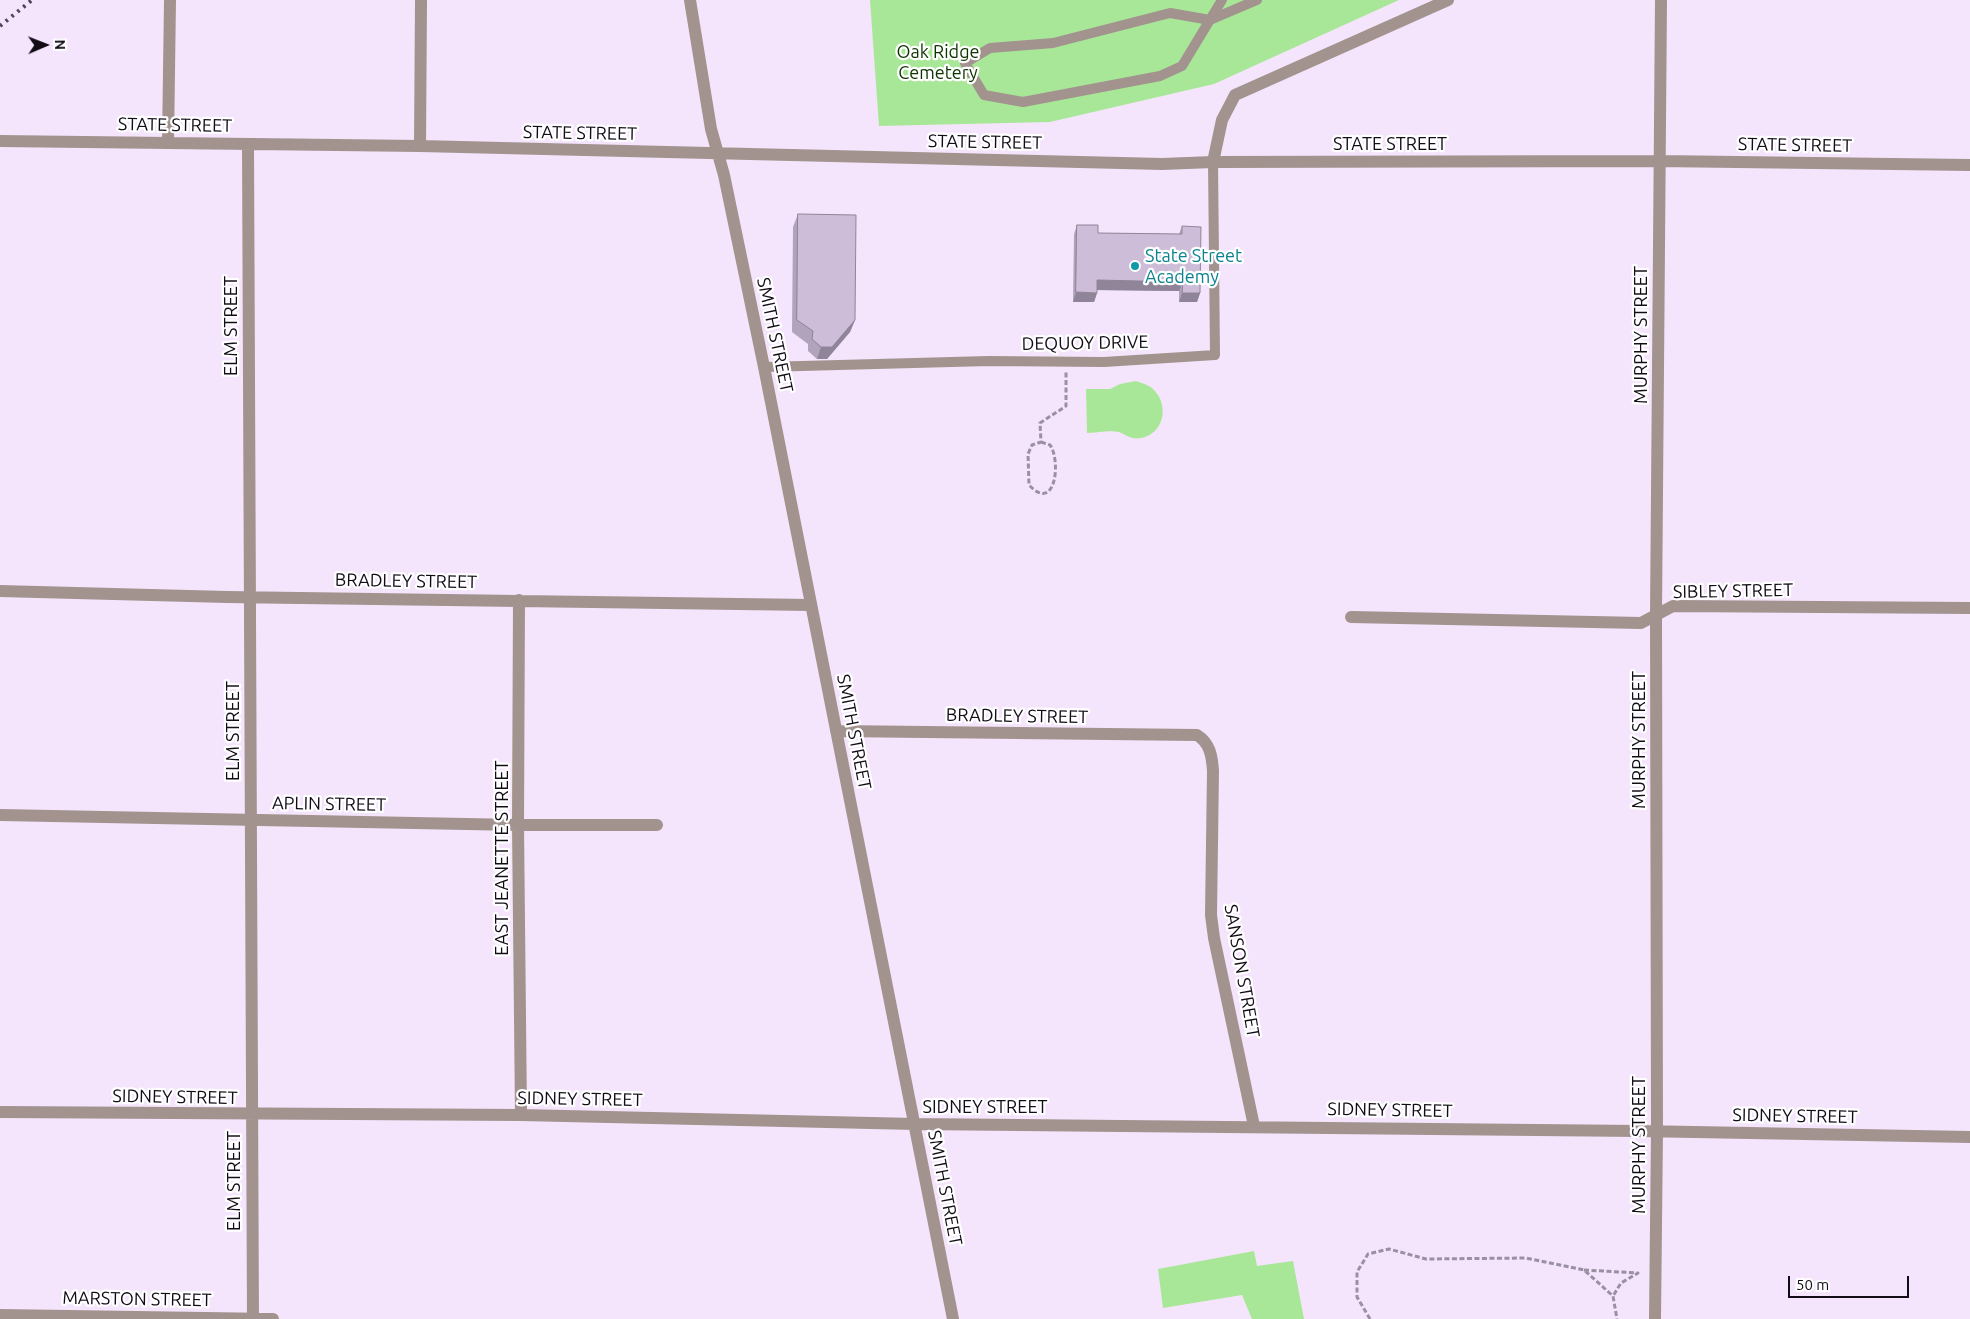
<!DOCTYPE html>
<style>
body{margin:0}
#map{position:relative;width:1970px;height:1319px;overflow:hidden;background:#f4e5fc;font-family:Ubuntu,sans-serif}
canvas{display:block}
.north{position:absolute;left:20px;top:20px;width:50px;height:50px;-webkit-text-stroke:4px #fff;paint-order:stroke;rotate:89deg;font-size:14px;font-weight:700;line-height:20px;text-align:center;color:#120c16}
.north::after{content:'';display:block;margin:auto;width:18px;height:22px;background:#120c16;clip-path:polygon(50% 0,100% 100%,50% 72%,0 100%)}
.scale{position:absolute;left:1788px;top:1276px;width:121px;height:22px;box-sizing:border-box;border:2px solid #120c16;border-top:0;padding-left:6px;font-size:15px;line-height:18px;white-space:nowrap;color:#120c16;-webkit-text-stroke:4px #fff;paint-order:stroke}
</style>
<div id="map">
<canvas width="1970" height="1319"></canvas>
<div class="north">N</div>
<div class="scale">50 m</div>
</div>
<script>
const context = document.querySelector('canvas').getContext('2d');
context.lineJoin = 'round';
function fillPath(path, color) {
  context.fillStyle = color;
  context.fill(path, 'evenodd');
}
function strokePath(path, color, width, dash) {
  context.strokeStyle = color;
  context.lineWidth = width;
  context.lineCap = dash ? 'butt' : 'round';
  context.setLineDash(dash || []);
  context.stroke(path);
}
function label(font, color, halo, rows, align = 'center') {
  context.font = font + ' Ubuntu,sans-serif';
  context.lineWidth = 4.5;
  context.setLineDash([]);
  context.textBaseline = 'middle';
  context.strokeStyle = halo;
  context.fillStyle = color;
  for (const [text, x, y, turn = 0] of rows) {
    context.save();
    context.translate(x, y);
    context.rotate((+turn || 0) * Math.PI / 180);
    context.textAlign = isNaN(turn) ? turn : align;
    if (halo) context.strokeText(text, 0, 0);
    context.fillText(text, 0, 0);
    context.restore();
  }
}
fillPath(new Path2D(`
 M870 0H1399L1214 84 1050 122 879 126Z
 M1136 381C1141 383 1149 385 1153 389 1170 405 1164 434 1141 438 1131 440 1127 435 1119 432 1110 430 1096 433 1087 433L1086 389H1110L1120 384Z
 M1254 1251 1257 1266 1293 1261 1304 1319H1252L1242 1295 1163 1308 1158 1269Z`), '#a9e798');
strokePath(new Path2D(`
 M1041 442 1050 445C1061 460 1056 514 1029 485L1028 454 1032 445 1041 442 1040 423 1066 406V372
 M1584 1270 1638 1273 1621 1283 1613 1296
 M1370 1319 1357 1297V1272L1368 1254 1389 1249 1426 1259 1526 1258 1584 1270 1613 1296 1617 1319`), '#9b90a2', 3, [5, 2.5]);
strokePath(new Path2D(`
 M1222 0 1182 66 1160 76 1023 102 984 95 965 63 990 48 1053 43 1170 13 1210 20 1257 0
 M764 367 989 361 1104 362 1215 355 1213 162`), '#a2938e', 10);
strokePath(new Path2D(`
 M690 0 711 129 724 175 764 367 953 1319
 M0 141 420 146 1162 164 1213 162 1659 161 1970 165
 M168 143 170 0
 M248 144 253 1319
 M420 146 421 0
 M1213 162 1222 120 1235 95 1448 0
 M0 591 227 597 811 605
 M519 600 518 825 521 1115
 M1351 617 1641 623 1673 606 1970 608
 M836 731 1197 735C1210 743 1212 756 1213 771L1211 915 1214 938 1254 1126
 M0 815 518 825H657
 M0 1112 521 1115 915 1124 1639 1131 1970 1137
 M0 1315 273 1319
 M1655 1319 1657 1131 1656 614 1661 0`), '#a2938e', 12);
strokePath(new Path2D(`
 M0 26 32 0`), '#4e4653', 4, [2.5, 5]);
fillPath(new Path2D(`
 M798 214 855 320 850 332 827 359H817L808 351V344L792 332 793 227Z
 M1077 225 1098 233 1179 234 1182 226 1200 293 1197 302H1179V291L1097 290V293L1094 302H1073L1074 234Z`), '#b1a3bb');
fillPath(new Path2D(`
 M1097 280 1183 282 1179 291 1094 290Z
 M1076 292 1097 293 1094 302H1073Z
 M1182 293H1200L1197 302H1179Z
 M855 320 850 332 827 359H817L821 347Z`), '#908498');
const building = new Path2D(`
 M798 214 856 215 855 320 832 347H821L812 339 813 331 797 320Z
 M1077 225H1098V233L1182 234V226L1201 227 1200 293H1182L1183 282 1097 280V293L1076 292Z`);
fillPath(building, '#cebdd9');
strokePath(building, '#908498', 1);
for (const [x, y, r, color] of [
 [1135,266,5,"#0f9aa8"]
]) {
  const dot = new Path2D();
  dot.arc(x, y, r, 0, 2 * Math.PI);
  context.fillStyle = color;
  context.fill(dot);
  strokePath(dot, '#fff', 2);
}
label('18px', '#0c3500', '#fff', [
 ["Oak Ridge",938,52],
 ["Cemetery",938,73]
]);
label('18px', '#120c16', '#fff', [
 ["STATE STREET",175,125,1],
 ["STATE STREET",580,133,1],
 ["STATE STREET",985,142,1],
 ["STATE STREET",1390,144],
 ["STATE STREET",1795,145,1],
 ["ELM STREET",231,326,-90],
 ["SMITH STREET",775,335,78],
 ["MURPHY STREET",1641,335,-90],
 ["DEQUOY DRIVE",1085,343,-1],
 ["BRADLEY STREET",406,581,1],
 ["SIBLEY STREET",1733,591,-1],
 ["BRADLEY STREET",1017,716,1],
 ["ELM STREET",233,731,-90],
 ["SMITH STREET",854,732,79],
 ["MURPHY STREET",1639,740,-90],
 ["APLIN STREET",329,804,1],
 ["EAST JEANETTE STREET",502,858,-90],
 ["SANSON STREET",1242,971,80],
 ["SIDNEY STREET",175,1097,1],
 ["SIDNEY STREET",580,1099,1],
 ["SIDNEY STREET",985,1107],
 ["SIDNEY STREET",1390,1110,1],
 ["SIDNEY STREET",1795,1116,1],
 ["MURPHY STREET",1639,1145,-90],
 ["ELM STREET",234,1181,-90],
 ["SMITH STREET",945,1188,79],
 ["MARSTON STREET",137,1299,1]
]);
label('18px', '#0d838f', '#fff', [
 ["State Street",1145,256],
 ["Academy",1145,277]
], 'left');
</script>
